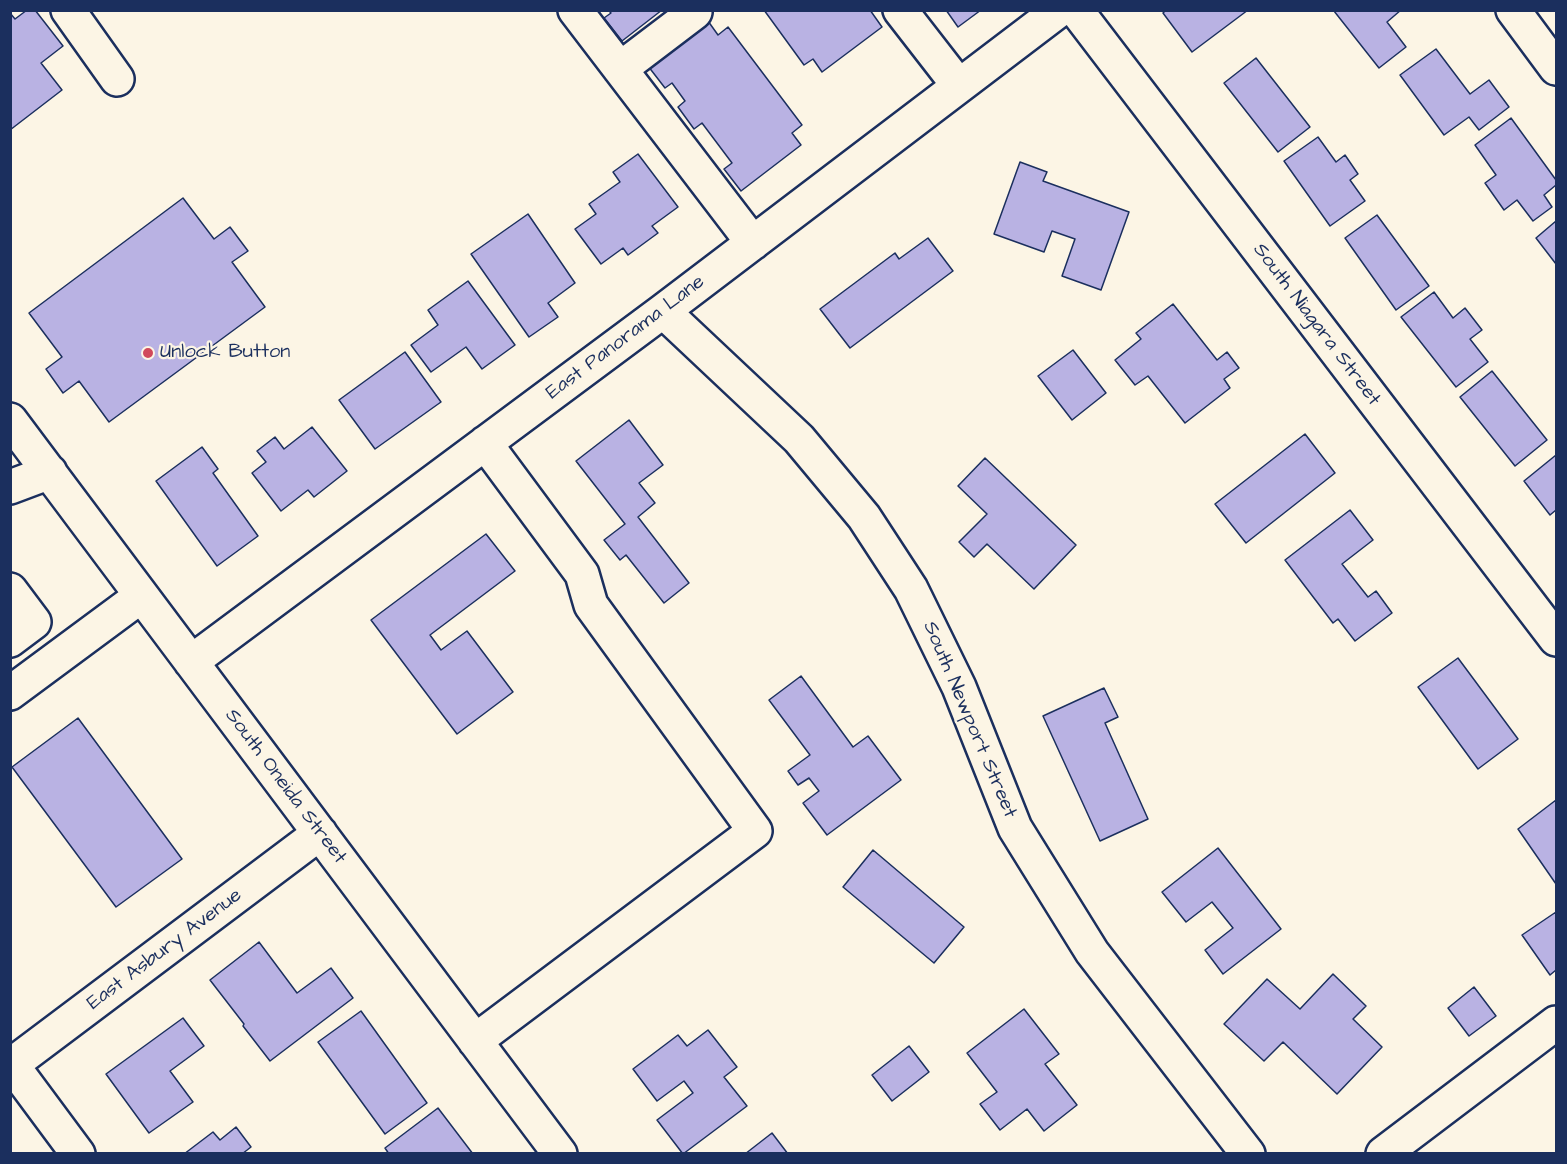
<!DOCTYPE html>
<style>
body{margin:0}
#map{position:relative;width:1567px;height:1164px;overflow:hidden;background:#fcf5e5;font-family:"Architects Daughter",sans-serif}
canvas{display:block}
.frame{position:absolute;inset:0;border:12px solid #1b2f5e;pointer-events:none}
</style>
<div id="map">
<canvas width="1567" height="1164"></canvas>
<div class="frame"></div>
</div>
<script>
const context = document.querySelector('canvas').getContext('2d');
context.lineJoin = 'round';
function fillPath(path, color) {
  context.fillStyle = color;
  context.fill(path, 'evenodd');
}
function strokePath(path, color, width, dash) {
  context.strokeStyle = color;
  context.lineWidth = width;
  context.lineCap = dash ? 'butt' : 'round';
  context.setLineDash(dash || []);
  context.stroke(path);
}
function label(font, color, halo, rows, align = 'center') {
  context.font = font + ' "Architects Daughter",sans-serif';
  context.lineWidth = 4.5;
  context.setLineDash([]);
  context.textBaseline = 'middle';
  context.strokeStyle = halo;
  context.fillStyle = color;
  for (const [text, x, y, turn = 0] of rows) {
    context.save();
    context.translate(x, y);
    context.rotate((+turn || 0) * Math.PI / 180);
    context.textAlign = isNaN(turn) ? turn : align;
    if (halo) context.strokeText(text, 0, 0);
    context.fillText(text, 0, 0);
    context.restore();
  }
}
const building = new Path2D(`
 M27 10H35L63 46 41 63 62 90 10 130V13L15 19Z
 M608 10H662L622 41 604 18 611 13Z
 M764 10H870L882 27 822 72 813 59 804 65Z
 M946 10H981L958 27Z
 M1166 10H1248L1192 52 1163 13Z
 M1401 10 1387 22 1406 47 1379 68 1334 11Z
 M708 21 718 35 728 27 802 125 792 133 801 145 741 191 724 169 732 163 702 123 694 129 678 107 685 101 672 83 665 88 648 66Z
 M1436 49 1470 94 1489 80 1509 107 1479 130 1469 117 1444 135 1400 75Z
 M1256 58 1310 127 1278 152 1224 83Z
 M1511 118 1556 180V185L1544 195 1552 207 1533 221 1517 200 1504 210 1485 183 1496 175 1475 145Z
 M1318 137 1336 162 1345 155 1358 174 1350 180 1365 201 1330 226 1284 161Z
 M638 154 678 207 652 226 658 233 628 255 623 248 601 264 575 229 596 214 589 204 620 182 613 172Z
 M1020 162 1047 172 1043 181 1129 212 1101 290 1062 276 1075 239 1052 231 1044 252 994 234Z
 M183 198 214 239 230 227 248 251 232 262 265 307 109 422 79 381 63 393 46 369 62 357 29 313Z
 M528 214 575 283 548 303 558 317 529 337 471 254Z
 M1377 215 1429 286 1396 310 1345 238Z
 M1556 221V264L1536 238Z
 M928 238 953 271 850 348 820 309 895 253 899 259Z
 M468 281 515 345 482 369 466 347 431 372 411 345 438 325 428 310Z
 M1434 292 1453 318 1465 308 1482 330 1470 339 1488 362 1456 387 1401 317Z
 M1173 304 1217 360 1227 352 1239 368 1224 379 1230 388 1185 423 1148 376 1135 385 1115 360 1141 339 1136 333Z
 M1073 350 1106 393 1072 420 1038 376Z
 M405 352 441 402 375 449 339 400Z
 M1492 371 1547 440 1515 466 1460 397Z
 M629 420 663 465 639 483 655 503 638 517 689 583 664 603 626 555 620 560 604 540 625 524 576 461Z
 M312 427 347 471 314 497 308 490 281 511 252 473 266 462 257 451 275 437 284 449Z
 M1305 434 1335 473 1246 543 1215 504Z
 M202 447 218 469 213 473 258 536 217 566 156 481Z
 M1556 455V510L1550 515 1524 481Z
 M985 458 1076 545 1034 589 987 544 974 557 959 542 987 514 958 486Z
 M1350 510 1373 540 1342 564 1368 597 1376 591 1392 613 1355 641 1338 619 1333 623 1285 560Z
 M486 534 515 571 430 635 441 650 467 631 513 692 457 734 371 620Z
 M1458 658 1518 739 1478 769 1418 687Z
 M801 676 853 747 868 736 901 780 827 835 803 803 819 791 809 778 798 785 788 771 810 755 769 700Z
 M1104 688 1118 717 1105 723 1148 819 1100 841 1043 716Z
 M78 718 182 859 116 907 12 767Z
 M1556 800V884L1518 829Z
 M1218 848 1281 929 1223 974 1205 950 1233 928 1212 902 1186 922 1162 892Z
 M873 850 964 927 934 963 843 887Z
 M1556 912V970L1550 975 1522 935Z
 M259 942 297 993 331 968 353 998 270 1061 243 1026 244 1024 210 980Z
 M1333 974 1366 1006 1353 1019 1382 1047 1337 1094 1283 1042 1264 1061 1224 1024 1267 979 1300 1009Z
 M1474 987 1496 1016 1469 1036 1448 1008Z
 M1024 1009 1059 1054 1045 1064 1077 1105 1044 1131 1027 1109 1000 1130 980 1104 997 1092 967 1053Z
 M361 1011 427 1103 385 1134 318 1042Z
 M183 1018 204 1046 170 1071 193 1102 149 1133 106 1074Z
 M708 1030 737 1067 724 1077 747 1106 683 1154 657 1120 693 1093 684 1081 657 1101 633 1069 678 1035 687 1046Z
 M909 1046 929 1072 892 1101 872 1075Z
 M438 1108 473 1154H389L385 1148Z
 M236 1127 251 1147 242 1154H184L213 1132 220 1140Z
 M772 1133 788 1154H745Z`);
fillPath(building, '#b9b2e3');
strokePath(building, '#1b2f5e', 1.5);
const minor = new Path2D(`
 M68 10 117 79
 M575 10 753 243
 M900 10 959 86
 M1076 10 1556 639
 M1513 10 1556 68
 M620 69 695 12
 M663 311 799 439 864 517 911 589 959 687 1015 828 1092 952 1248 1154
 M10 420 560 1154
 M10 487 50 472
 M10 590 34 622 10 640
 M191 662 663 311 1059 10
 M10 693 141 596
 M475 1041 755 831 591 605 582 574 485 443
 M12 1065 78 1154
 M10 1066 320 833
 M1383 1154 1556 1023`);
strokePath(minor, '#1b2f5e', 38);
strokePath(minor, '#fcf5e5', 33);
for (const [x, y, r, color] of [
 [148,353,6,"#d1495b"]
]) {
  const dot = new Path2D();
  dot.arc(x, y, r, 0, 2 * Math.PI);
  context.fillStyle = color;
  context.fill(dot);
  strokePath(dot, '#fcf5e5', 2);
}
label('20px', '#1b2f5e', '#fcf5e5', [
 ["South Niagara Street",1316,325,53],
 ["East Panorama Lane",626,338,-37],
 ["South Newport Street",969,720,67],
 ["South Oneida Street",285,787,53],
 ["East Asbury Avenue",165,950,-37]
]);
label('20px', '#1b2f5e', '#fcf5e5', [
 ["Unlock Button",160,353]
], 'left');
</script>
